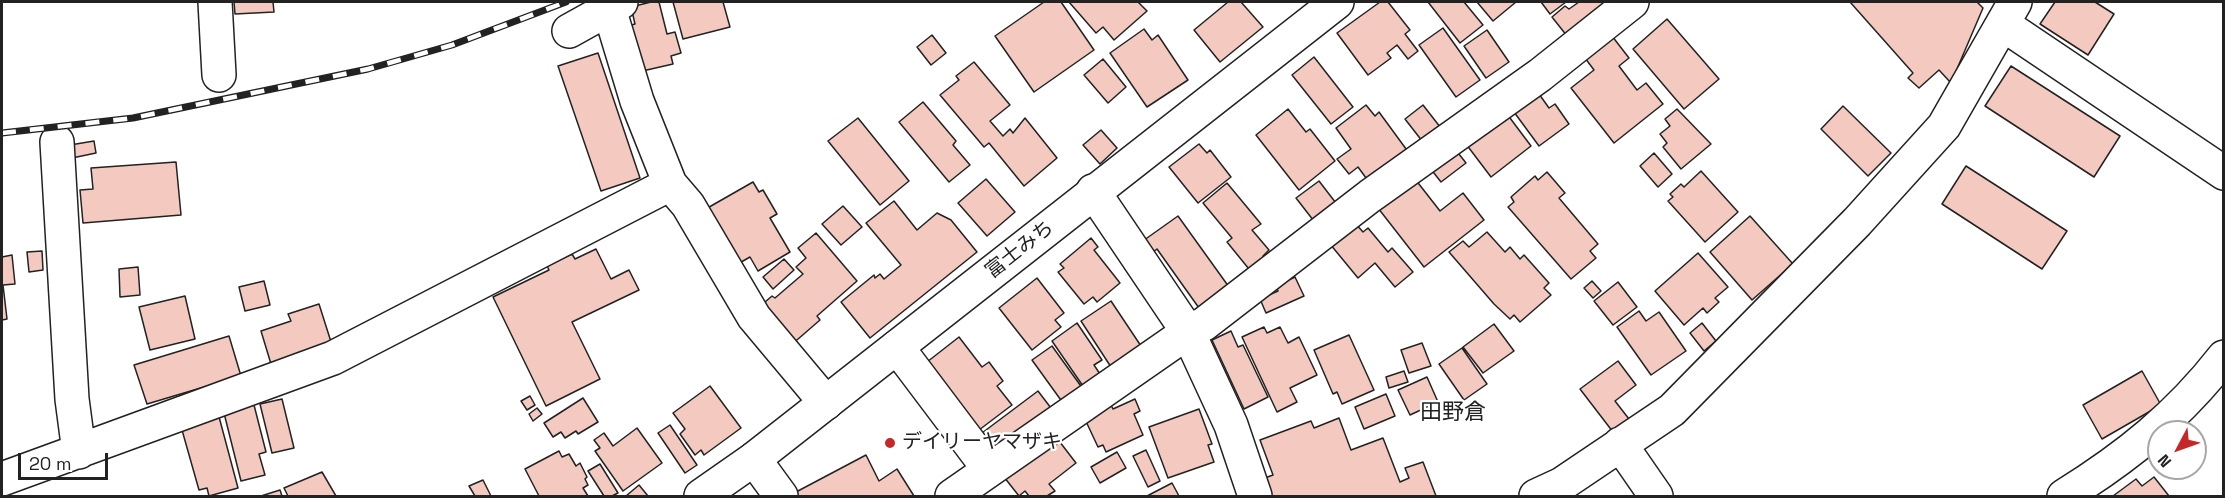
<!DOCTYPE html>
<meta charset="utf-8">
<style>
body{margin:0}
#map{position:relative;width:2225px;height:498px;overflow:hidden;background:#fff;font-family:"Space Grotesk",sans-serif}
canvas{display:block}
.frame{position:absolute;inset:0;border:3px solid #222;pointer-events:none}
.north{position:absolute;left:2147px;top:420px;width:60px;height:60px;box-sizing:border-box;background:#fff;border:2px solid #a7a7a7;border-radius:50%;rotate:229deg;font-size:16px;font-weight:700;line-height:24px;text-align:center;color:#222}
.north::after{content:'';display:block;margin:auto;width:21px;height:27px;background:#c62828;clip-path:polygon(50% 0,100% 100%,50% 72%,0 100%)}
.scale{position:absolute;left:18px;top:453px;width:90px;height:27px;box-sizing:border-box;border:3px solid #222;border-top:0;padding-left:8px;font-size:18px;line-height:21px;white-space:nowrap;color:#222;-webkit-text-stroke:4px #fff;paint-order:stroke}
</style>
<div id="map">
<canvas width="2225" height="498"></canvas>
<div class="frame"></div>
<div class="north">N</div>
<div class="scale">20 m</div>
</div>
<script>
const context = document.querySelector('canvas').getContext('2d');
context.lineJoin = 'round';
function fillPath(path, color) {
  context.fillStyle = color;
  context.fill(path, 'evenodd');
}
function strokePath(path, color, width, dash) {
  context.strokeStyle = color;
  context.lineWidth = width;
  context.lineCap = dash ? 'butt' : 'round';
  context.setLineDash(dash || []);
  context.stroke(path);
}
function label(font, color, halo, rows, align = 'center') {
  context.font = font + ' "Space Grotesk","Noto Sans JP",sans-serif';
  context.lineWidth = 4.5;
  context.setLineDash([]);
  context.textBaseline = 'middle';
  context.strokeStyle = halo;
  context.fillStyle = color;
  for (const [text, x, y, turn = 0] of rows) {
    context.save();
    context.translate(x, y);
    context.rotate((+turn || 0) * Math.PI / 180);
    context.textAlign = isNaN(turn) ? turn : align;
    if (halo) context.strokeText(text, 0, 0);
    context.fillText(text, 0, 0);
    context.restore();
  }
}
const building = new Path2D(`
 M234 2H273L274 12 235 14Z
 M651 2H659L667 34 675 32 681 53 671 56 673 64 638 72 625 27 635 24 631 7Z
 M673 2H723L730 27 683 39Z
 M1044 2H1061L1094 50 1034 92 995 36Z
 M1069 2H1138L1147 11 1114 40 1103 27 1096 33Z
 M1228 2H1241L1263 27 1220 62 1194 30Z
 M1380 2H1388L1410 30 1405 34 1418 51 1408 59 1397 45 1387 53 1391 58 1368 75 1337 33Z
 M1428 2H1464L1483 25 1460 43Z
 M1477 2H1516L1493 21Z
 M1541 2H1566L1550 14Z
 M1579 2H1602L1607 8 1571 41 1552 17 1565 6 1569 9Z
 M1850 2H1977L1983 8 1951 83 1939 70 1919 88 1908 78 1913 73Z
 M2055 2H2095L2114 14 2088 55 2040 24Z
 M1667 19 1719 79 1684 109 1633 49Z
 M1443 28 1480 80 1456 97 1419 45Z
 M1144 29 1152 40 1158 35 1188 80 1147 107 1110 53Z
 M1487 30 1509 62 1486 78 1464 46Z
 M932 35 946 53 931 65 917 47Z
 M1612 36 1629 58 1619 66 1637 90 1646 83 1663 104 1614 143 1571 88 1594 70 1585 58Z
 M598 53 640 178 601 191 558 66Z
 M1314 57 1353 107 1331 124 1292 75Z
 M1103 59 1126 87 1108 103 1084 75Z
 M974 62 1010 105 990 121 1003 136 1010 129 1013 133 1025 118 1057 158 1024 186 989 143 984 147 940 95 959 80 956 76Z
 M2011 66 2120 136 2094 177 1985 106Z
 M1539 94 1549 108 1555 104 1569 124 1539 146 1514 112Z
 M923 102 956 141 953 145 970 165 949 182 899 122Z
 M1366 105 1375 116 1379 112 1409 153 1369 182 1358 167 1349 174 1337 159 1351 149 1336 128Z
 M1423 105 1444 132 1426 146 1405 119Z
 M1843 106 1891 153 1868 176 1821 129Z
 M1288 109 1306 132 1310 129 1335 161 1299 190 1256 135Z
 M1677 109 1711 144 1681 169 1663 147 1667 143 1660 134 1670 126 1665 119Z
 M1507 114 1531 146 1491 177 1466 144Z
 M858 118 909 181 880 205 828 141Z
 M1101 130 1117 148 1100 164 1083 145Z
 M94 141 96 153 72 158 70 145Z
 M1199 144 1207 153 1210 150 1231 177 1198 203 1169 167Z
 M1455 149 1466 163 1441 182 1430 168Z
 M1654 153 1672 174 1658 187 1640 166Z
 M176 162 181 215 83 223 80 190 93 189 91 168Z
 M1966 166 2067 231 2042 269 1942 204Z
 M1701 171 1738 212 1705 242 1668 201 1673 197 1670 194 1681 184 1684 187Z
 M1547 172 1565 193 1559 198 1598 244 1590 251 1596 258 1571 279 1508 207 1514 202 1511 197 1535 176 1538 180Z
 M986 179 1015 212 987 236 958 203Z
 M1415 179 1440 211 1463 193 1484 220 1424 267 1378 208Z
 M1319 181 1339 207 1317 225 1296 198Z
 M753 182 759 192 763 190 777 214 770 218 790 252 758 271 750 257 736 265 704 210Z
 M1227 183 1261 224 1252 230 1269 250 1263 256 1267 262 1253 274 1227 242 1232 238 1203 203Z
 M894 201 917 230 937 213 951 220 977 252 870 338 841 302 874 275 875 278 880 274 884 279 901 265 866 223Z
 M843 206 862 227 841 245 822 224Z
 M1178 216 1229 287 1199 308 1157 249 1149 255 1140 243Z
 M1750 216 1793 264 1752 300 1710 252Z
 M1355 223 1363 232 1368 228 1388 252 1392 248 1413 272 1395 287 1375 263 1358 278 1330 244Z
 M1487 232 1505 252 1510 247 1520 259 1524 255 1549 283 1544 288 1551 295 1520 322 1514 315 1510 319 1494 304 1449 252 1463 241 1469 247Z
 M816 233 857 281 817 316 820 320 790 346 758 308 772 296 775 298 803 274 796 267 806 258 798 248Z
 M1091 238 1098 247 1094 250 1120 283 1097 302 1093 297 1084 304 1058 272 1064 268 1060 264Z
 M596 249 611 279 629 270 639 290 572 322 600 379 546 406 493 297 549 270 547 266 572 254 575 259Z
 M42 251 43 270 29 272 27 252Z
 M1698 253 1728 287 1715 298 1719 302 1707 313 1703 308 1684 325 1655 291Z
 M12 255 15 284 3 285 7 319 2 320V257Z
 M784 259 794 270 773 289 763 277Z
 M138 267 140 295 120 297 119 269Z
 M1295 277 1304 296 1266 313 1260 299 1278 291 1276 286Z
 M1037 278 1064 313 1055 320 1061 327 1032 350 999 308Z
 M264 281 270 305 245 311 239 287Z
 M1592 281 1601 291 1593 298 1584 288Z
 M1618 282 1637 307 1613 325 1594 301Z
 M185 296 195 339 150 350 139 307Z
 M1111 301 1141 346 1111 367 1081 321Z
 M319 304 332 345 271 364 261 331 291 321 288 314Z
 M1639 311 1646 321 1659 312 1686 351 1651 375 1617 327Z
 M1077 323 1102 360 1094 365 1102 377 1085 389 1052 341Z
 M1702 323 1716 341 1704 351 1690 333Z
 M1494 324 1514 351 1483 373 1463 347Z
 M1264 327 1267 333 1280 327 1288 343 1299 337 1317 375 1290 388 1297 402 1277 412 1242 337Z
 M1231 331 1238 347 1243 345 1268 397 1244 409 1212 340Z
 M1349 335 1374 390 1342 404 1337 392 1333 394 1314 350Z
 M229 336 241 376 147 404 134 365Z
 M959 337 982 367 989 362 1003 381 997 386 1012 405 979 430 927 362Z
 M1422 343 1431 366 1409 373 1401 350Z
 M1052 346 1083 389 1063 403 1032 360Z
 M1462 348 1487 384 1464 400 1439 364Z
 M1618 361 1636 385 1615 401 1629 419 1613 432 1580 389Z
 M1404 371 1408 382 1389 388 1386 377Z
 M2142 371 2161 405 2102 439 2083 405Z
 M1427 377 1438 402 1410 415 1398 390Z
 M710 386 741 428 704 455 701 450 695 455 680 434 685 429 673 413Z
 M1038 391 1054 412 994 457 978 436Z
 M1386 394 1395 416 1364 429 1355 407Z
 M530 396 535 405 527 410 521 401Z
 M583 398 598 422 578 434 576 431 565 438 561 432 553 437 544 423Z
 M282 399 294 448 272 453 260 404Z
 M1135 399 1140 411 1134 414 1143 435 1106 452 1103 445 1098 447 1083 415 1110 403 1113 409Z
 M254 405 266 452 259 454 265 475 241 481 224 413Z
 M537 408 542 414 533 421 529 414Z
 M1199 409 1212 444 1208 445 1214 462 1168 478 1149 427Z
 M218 413 238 488 209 496 207 488 199 490 180 423Z
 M1339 418 1351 450 1383 438 1400 482 1409 478 1405 468 1423 462 1436 496H1269L1262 479 1273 475 1260 440 1311 421 1314 428Z
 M670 425 697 465 685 473 658 433Z
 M637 428 662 463 623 491 595 451 600 448 594 440 604 433 613 446Z
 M1056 437 1076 463 1049 484 1055 491 1047 496H1029L1025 491 1019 496 1004 477Z
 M1146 450 1160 481 1148 487 1133 456Z
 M559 451 562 457 569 454 576 466 580 463 587 477 585 479 588 485 583 488 588 496H539L525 469Z
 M1117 452 1126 468 1100 483 1091 467Z
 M866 455 879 481 897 469 914 496H798L796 492Z
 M600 464 618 493 612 496H604L588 471Z
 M322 472 336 496H288L284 488Z
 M2154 477 2169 496H2113L2136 479 2142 486Z
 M483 480 491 496H475L469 486Z
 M1172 483 1179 496H1147Z
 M639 485 648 496H626Z
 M280 490 282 496H261Z`);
fillPath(building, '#f3c9c0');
strokePath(building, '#222', 1.5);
const minor = new Path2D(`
 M215 2 219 75
 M607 2 637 101 670 184 688 205 754 317 826 403
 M2004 25 2224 173
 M569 31 621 2
 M57 142 72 399 79 452
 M1093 191 1188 332 1231 425 1255 496
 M897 347 989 469
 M1620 444 1656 496
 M754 459 781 496
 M2 479 333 358 670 184
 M952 496 1188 332 1204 324 1370 196 1540 75 1632 2
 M1536 496 1562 484 1672 410 1857 222 1944 126 2015 2
 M2064 496C2127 457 2178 416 2224 357`);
const highway = new Path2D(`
 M701 496 754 459 1337 2`);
strokePath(minor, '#222', 36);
strokePath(highway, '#222', 36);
strokePath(minor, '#fff', 33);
strokePath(highway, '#fff', 33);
const rail = new Path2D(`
 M2 133 133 118 368 69 452 45 566 2`);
strokePath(rail, '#222', 7);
strokePath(rail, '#fff', 4.5, [14]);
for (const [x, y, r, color] of [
 [890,443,6,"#c62828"]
]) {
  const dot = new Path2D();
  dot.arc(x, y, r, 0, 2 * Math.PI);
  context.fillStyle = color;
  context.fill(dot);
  strokePath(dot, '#fff', 2);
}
label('20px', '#222', '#fff', [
 ["富士みち",1020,250,-38]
]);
label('20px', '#222', '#fff', [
 ["デイリーヤマザキ",902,443]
], 'left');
label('22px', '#222', '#fff', [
 ["田野倉",1453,413]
]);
</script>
